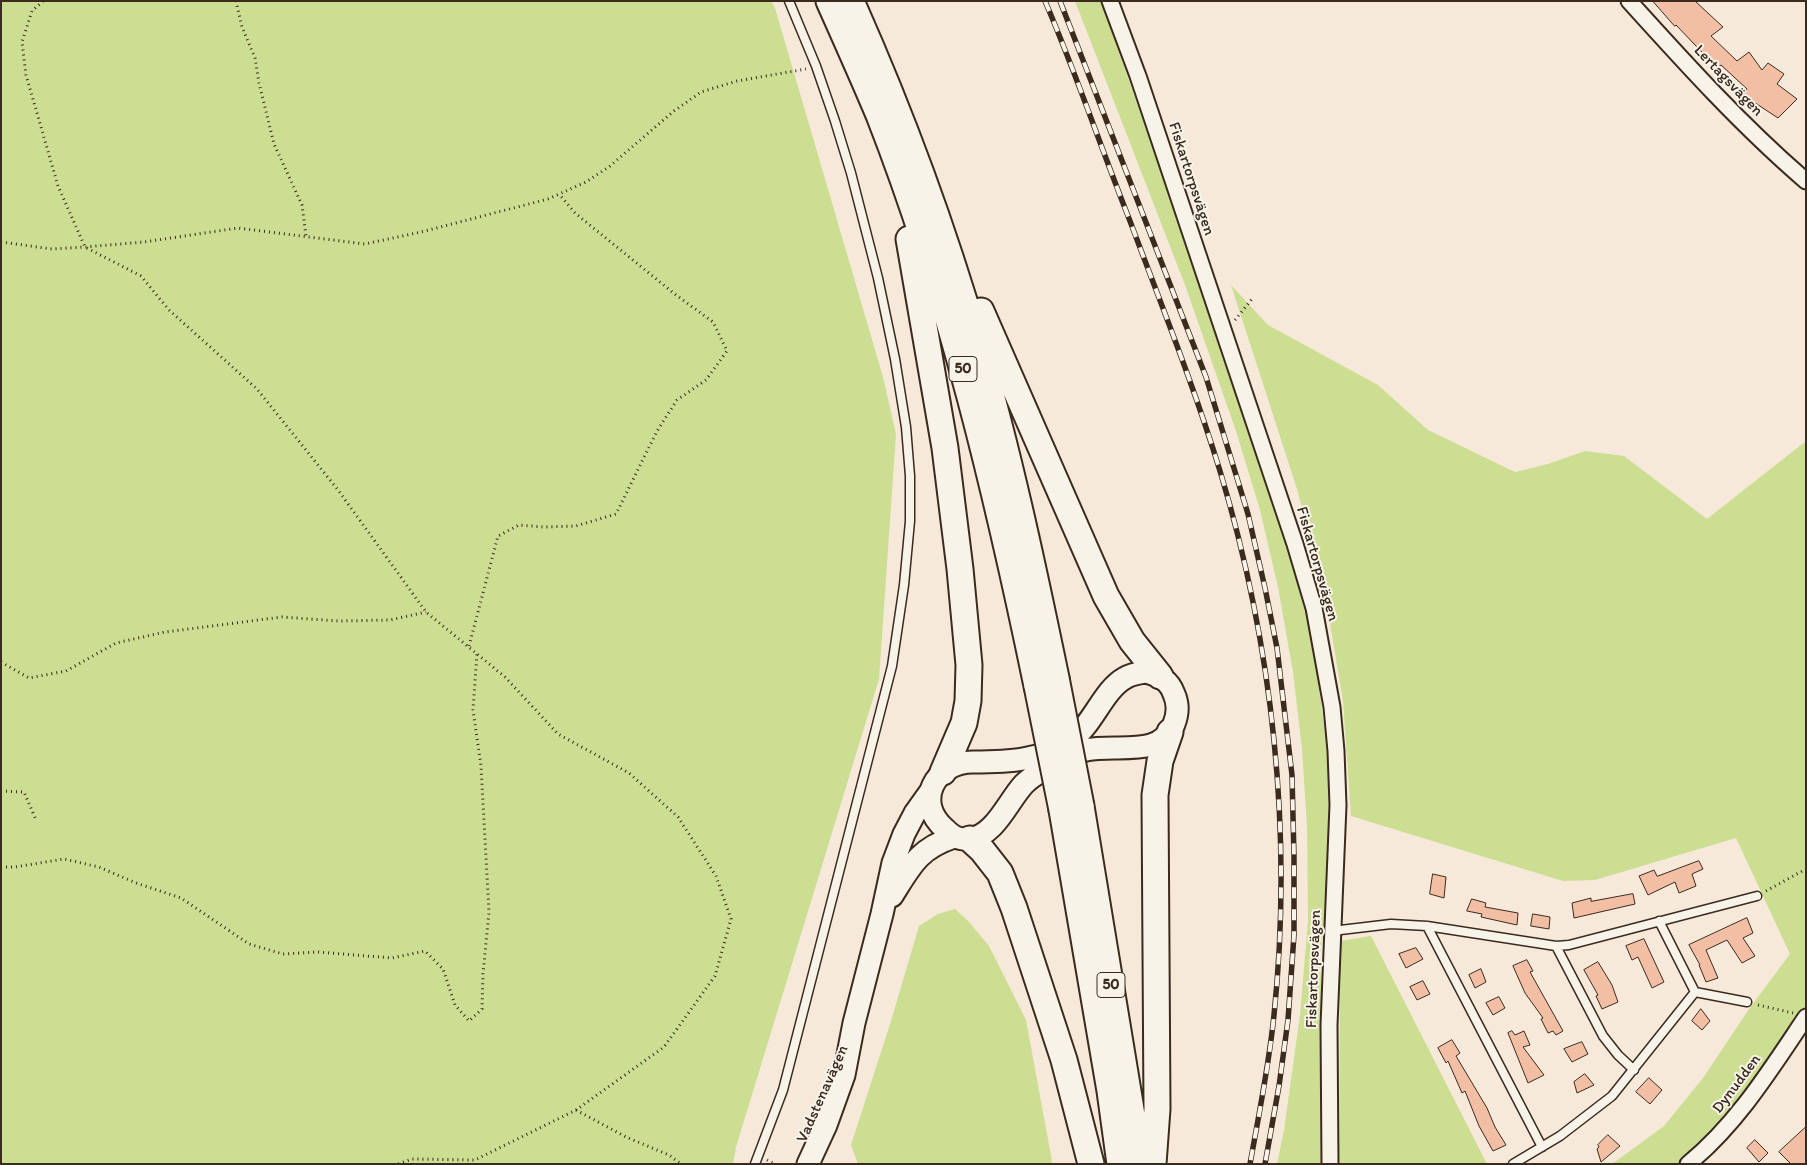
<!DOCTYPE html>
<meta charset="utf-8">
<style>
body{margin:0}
#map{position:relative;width:1807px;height:1165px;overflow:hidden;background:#f6e9da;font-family:Itim,sans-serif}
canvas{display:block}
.frame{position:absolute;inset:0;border:2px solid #3b2a1e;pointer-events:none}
</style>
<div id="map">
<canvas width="1807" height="1165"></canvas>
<div class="frame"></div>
</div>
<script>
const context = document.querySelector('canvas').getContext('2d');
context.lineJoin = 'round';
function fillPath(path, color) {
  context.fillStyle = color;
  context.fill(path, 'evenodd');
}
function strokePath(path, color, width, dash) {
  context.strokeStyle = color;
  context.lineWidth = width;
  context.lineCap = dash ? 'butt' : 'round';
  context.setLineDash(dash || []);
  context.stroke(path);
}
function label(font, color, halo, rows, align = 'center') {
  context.font = font + ' Itim,sans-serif';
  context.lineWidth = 4;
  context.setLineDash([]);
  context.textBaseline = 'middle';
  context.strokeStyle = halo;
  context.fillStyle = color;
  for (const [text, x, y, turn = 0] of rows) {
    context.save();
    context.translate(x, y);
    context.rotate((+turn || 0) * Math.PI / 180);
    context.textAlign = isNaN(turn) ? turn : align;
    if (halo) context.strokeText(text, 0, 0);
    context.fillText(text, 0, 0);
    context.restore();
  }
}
fillPath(new Path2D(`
 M1 1H771L775 8 883 377 896 434 879 679 736 1147 733 1164H1Z
 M1075 1H1100L1105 13 1160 168 1290 545 1310 624 1329 761 1330 807 1328 898 1319 960 1324 1005 1322 1164H1277L1284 1130 1300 1015 1308 921 1307 827 1302 749 1293 672 1278 587 1260 510 1236 431 1185 285Z
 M1231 285 1268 325 1378 385 1428 430 1515 472 1548 464 1585 451 1624 456 1707 519 1806 441V1012L1751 1096 1685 1164H1612L1664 1126 1703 1078 1749 1009 1790 954 1736 838 1595 880 1563 881 1351 816 1343 701 1326 600 1297 489Z
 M955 909 969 922 989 946 1026 1020 1052 1161 1050 1164H858L851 1145 891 1021 919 926 938 914Z
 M1371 936 1487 1164H1339L1340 941Z`), '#ccde92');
const building = new Path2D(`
 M1653 1H1695L1723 27 1711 36 1737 61 1749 52 1762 70 1768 63 1784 74 1777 84 1797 99 1778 118 1743 95 1747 89 1721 65 1717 68 1676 25 1675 26Z
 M1699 861 1703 869 1692 874 1696 886 1679 893 1675 882 1648 895 1639 876 1654 870 1657 876Z
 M1433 874 1446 877 1444 898 1430 894Z
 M1633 894 1635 904 1574 918 1572 903 1591 898V901Z
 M1472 899 1486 903 1485 907 1518 913 1517 925 1481 917 1482 914 1467 911Z
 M1533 914 1550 917 1549 929 1531 926Z
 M1747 918 1753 933 1743 938 1755 956 1742 963 1727 940 1706 950 1718 978 1706 982 1699 965H1700L1689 945Z
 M1644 939 1664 982 1652 988 1638 957 1632 960 1626 946Z
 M1416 948 1423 959 1406 968 1399 954Z
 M1527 960 1533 971 1530 972 1563 1031 1556 1035 1553 1031 1548 1033 1541 1019 1543 1018 1525 993 1513 966Z
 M1598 962 1612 985 1618 1002 1602 1009 1596 996 1598 995 1584 970Z
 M1481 969 1486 982 1475 988 1469 975Z
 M1423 981 1430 994 1417 1000 1410 987Z
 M1499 997 1505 1008 1493 1015 1486 1003Z
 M1701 1009 1710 1021 1702 1030 1692 1021Z
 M1512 1031 1515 1035 1524 1031 1530 1045 1523 1047 1544 1075 1528 1083 1508 1033Z
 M1452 1040 1460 1053 1456 1056 1487 1108 1495 1127 1506 1145 1493 1151 1479 1126 1465 1091 1462 1093 1448 1061 1446 1063 1438 1048Z
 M1582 1042 1588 1054 1572 1062 1564 1049Z
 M1585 1074 1594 1085 1577 1093 1574 1082Z
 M1649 1078 1662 1090 1650 1104 1636 1092Z
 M1806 1127V1164H1791L1779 1152Z
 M1608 1135 1620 1146 1601 1162 1597 1149 1599 1147 1598 1145Z
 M1755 1140 1768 1153 1759 1162 1747 1148Z`);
fillPath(building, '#f2bfa4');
strokePath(building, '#3b2a1e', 1);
const service = new Path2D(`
 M1659 921 1695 992
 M1427 926 1542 1147
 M1332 931 1391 924 1427 926 1556 946 1569 945 1757 896
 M1556 946 1603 1036 1618 1055 1634 1070
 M755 1164 783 1090 892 666 904 585 910 521V476L906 427 895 359 878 278 851 173 835 121 816 66 789 1
 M1513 1164 1560 1136 1612 1096 1695 992 1747 1002`);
const minor = new Path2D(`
 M1110 1 1138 76 1295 544 1314 608 1332 707 1336 751 1338 805 1329 1025 1330 1164
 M1629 1C1685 63 1742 126 1806 181
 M1688 1164C1737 1124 1771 1069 1806 1017`);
const secondary = new Path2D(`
 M1146 672C1160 676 1169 680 1174 694 1178 703 1178 714 1174 724 1160 759 1116 743 1086 750 1072 753 1058 761 1045 769 1038 773 1030 778 1024 784 1008 801 995 836 969 839 958 840 952 836 945 829 914 803 934 762 973 762 1009 762 1040 761 1071 740 1093 725 1103 690 1125 678 1131 674 1139 673 1146 672Z
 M892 896C911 866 918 849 954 837
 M808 1164 826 1125 844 1075 854 1023 882 914 893 863 904 834 915 813 930 792`);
const trunk = new Path2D(`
 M829 1C846 39 863 77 879 115 951 299 997 493 1037 686
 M851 1C901 113 943 227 977 344 1009 454 1033 567 1056 678
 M909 239 945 448 960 569 969 665 968 701 964 723 943 772
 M981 311 1106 596 1132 641 1160 676
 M1081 806 1140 1164
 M1062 810 1110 1091 1120 1164
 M970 839 982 850 1000 873 1014 908 1064 1060 1091 1164
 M1153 1164 1157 1109 1155 795 1160 761 1170 732`);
strokePath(service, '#3b2a1e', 11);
strokePath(minor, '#3b2a1e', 19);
strokePath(secondary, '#3b2a1e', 25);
strokePath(trunk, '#3b2a1e', 29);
strokePath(new Path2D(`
 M43 1 32 11 22 42 26 75 58 186 85 247 141 276 169 310 257 389 338 490 426 612 505 677 558 734 629 773 678 817 716 876 731 919 715 976 664 1047 576 1110 475 1160 412 1159 398 1164
 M236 1 242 27 255 58 259 83 274 144 302 205 306 236
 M1 242 52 249 85 247 144 242 238 228 365 244 421 232 548 199 586 182 610 166 674 111 701 92 737 81 806 69
 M1235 320 1252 299
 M469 646 498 536 519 525 543 527 576 526 616 514 657 431 677 400 706 380 727 351 713 322 676 295 575 213 559 194
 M1 662 29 678 66 671 116 643 165 632 282 617 339 621 390 620 426 612
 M1 791 24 792 36 820
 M1 867H15L64 859 99 867 136 883 181 898 249 944 283 954 318 952 392 958 425 951 443 969 455 1005 469 1021 482 1009 483 974 489 912 481 766 473 710 477 653
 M1766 891 1806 869
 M1758 1005 1793 1013
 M576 1110 626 1137 669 1155 681 1164
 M767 1160 775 1164`), '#3b2a1e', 3, [1, 4]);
strokePath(service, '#f7f3e8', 8);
strokePath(minor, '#f7f3e8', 15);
strokePath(secondary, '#f7f3e8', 21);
strokePath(trunk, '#f7f3e8', 25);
const rail = new Path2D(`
 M1045 1C1076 73 1101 148 1130 221 1161 304 1194 386 1220 471 1273 646 1293 833 1274 1015 1269 1065 1259 1114 1250 1164
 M1060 1 1206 377 1248 514 1265 588 1277 648 1292 775 1294 857V935L1288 1020 1279 1086 1265 1164`);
strokePath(rail, '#3b2a1e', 5.5);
strokePath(rail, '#f7f3e8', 4, [11]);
const trunkBridge = new Path2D(`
 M1056 678 1081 806
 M1037 686 1062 810`);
strokePath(trunkBridge, '#3b2a1e', 29, []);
strokePath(trunkBridge, '#f7f3e8', 25);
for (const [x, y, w] of [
 [963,369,28],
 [1111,985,28]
]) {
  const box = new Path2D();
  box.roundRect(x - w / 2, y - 12.5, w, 25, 4);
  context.fillStyle = '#f7f3e8';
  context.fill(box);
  strokePath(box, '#3b2a1e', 1);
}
label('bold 15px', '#3b2a1e', null, [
 ["50",963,369],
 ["50",1111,985]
]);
label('16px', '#3b2a1e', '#f7f3e8', [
 ["Lertagsvägen",1728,81,46],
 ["Fiskartorpsvägen",1191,179,72],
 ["Fiskartorpsvägen",1317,564,74],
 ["Fiskartorpsvägen",1314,969,-88],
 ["Dynudden",1737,1084,-53],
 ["Vadstenavägen",823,1094,-66]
]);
</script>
